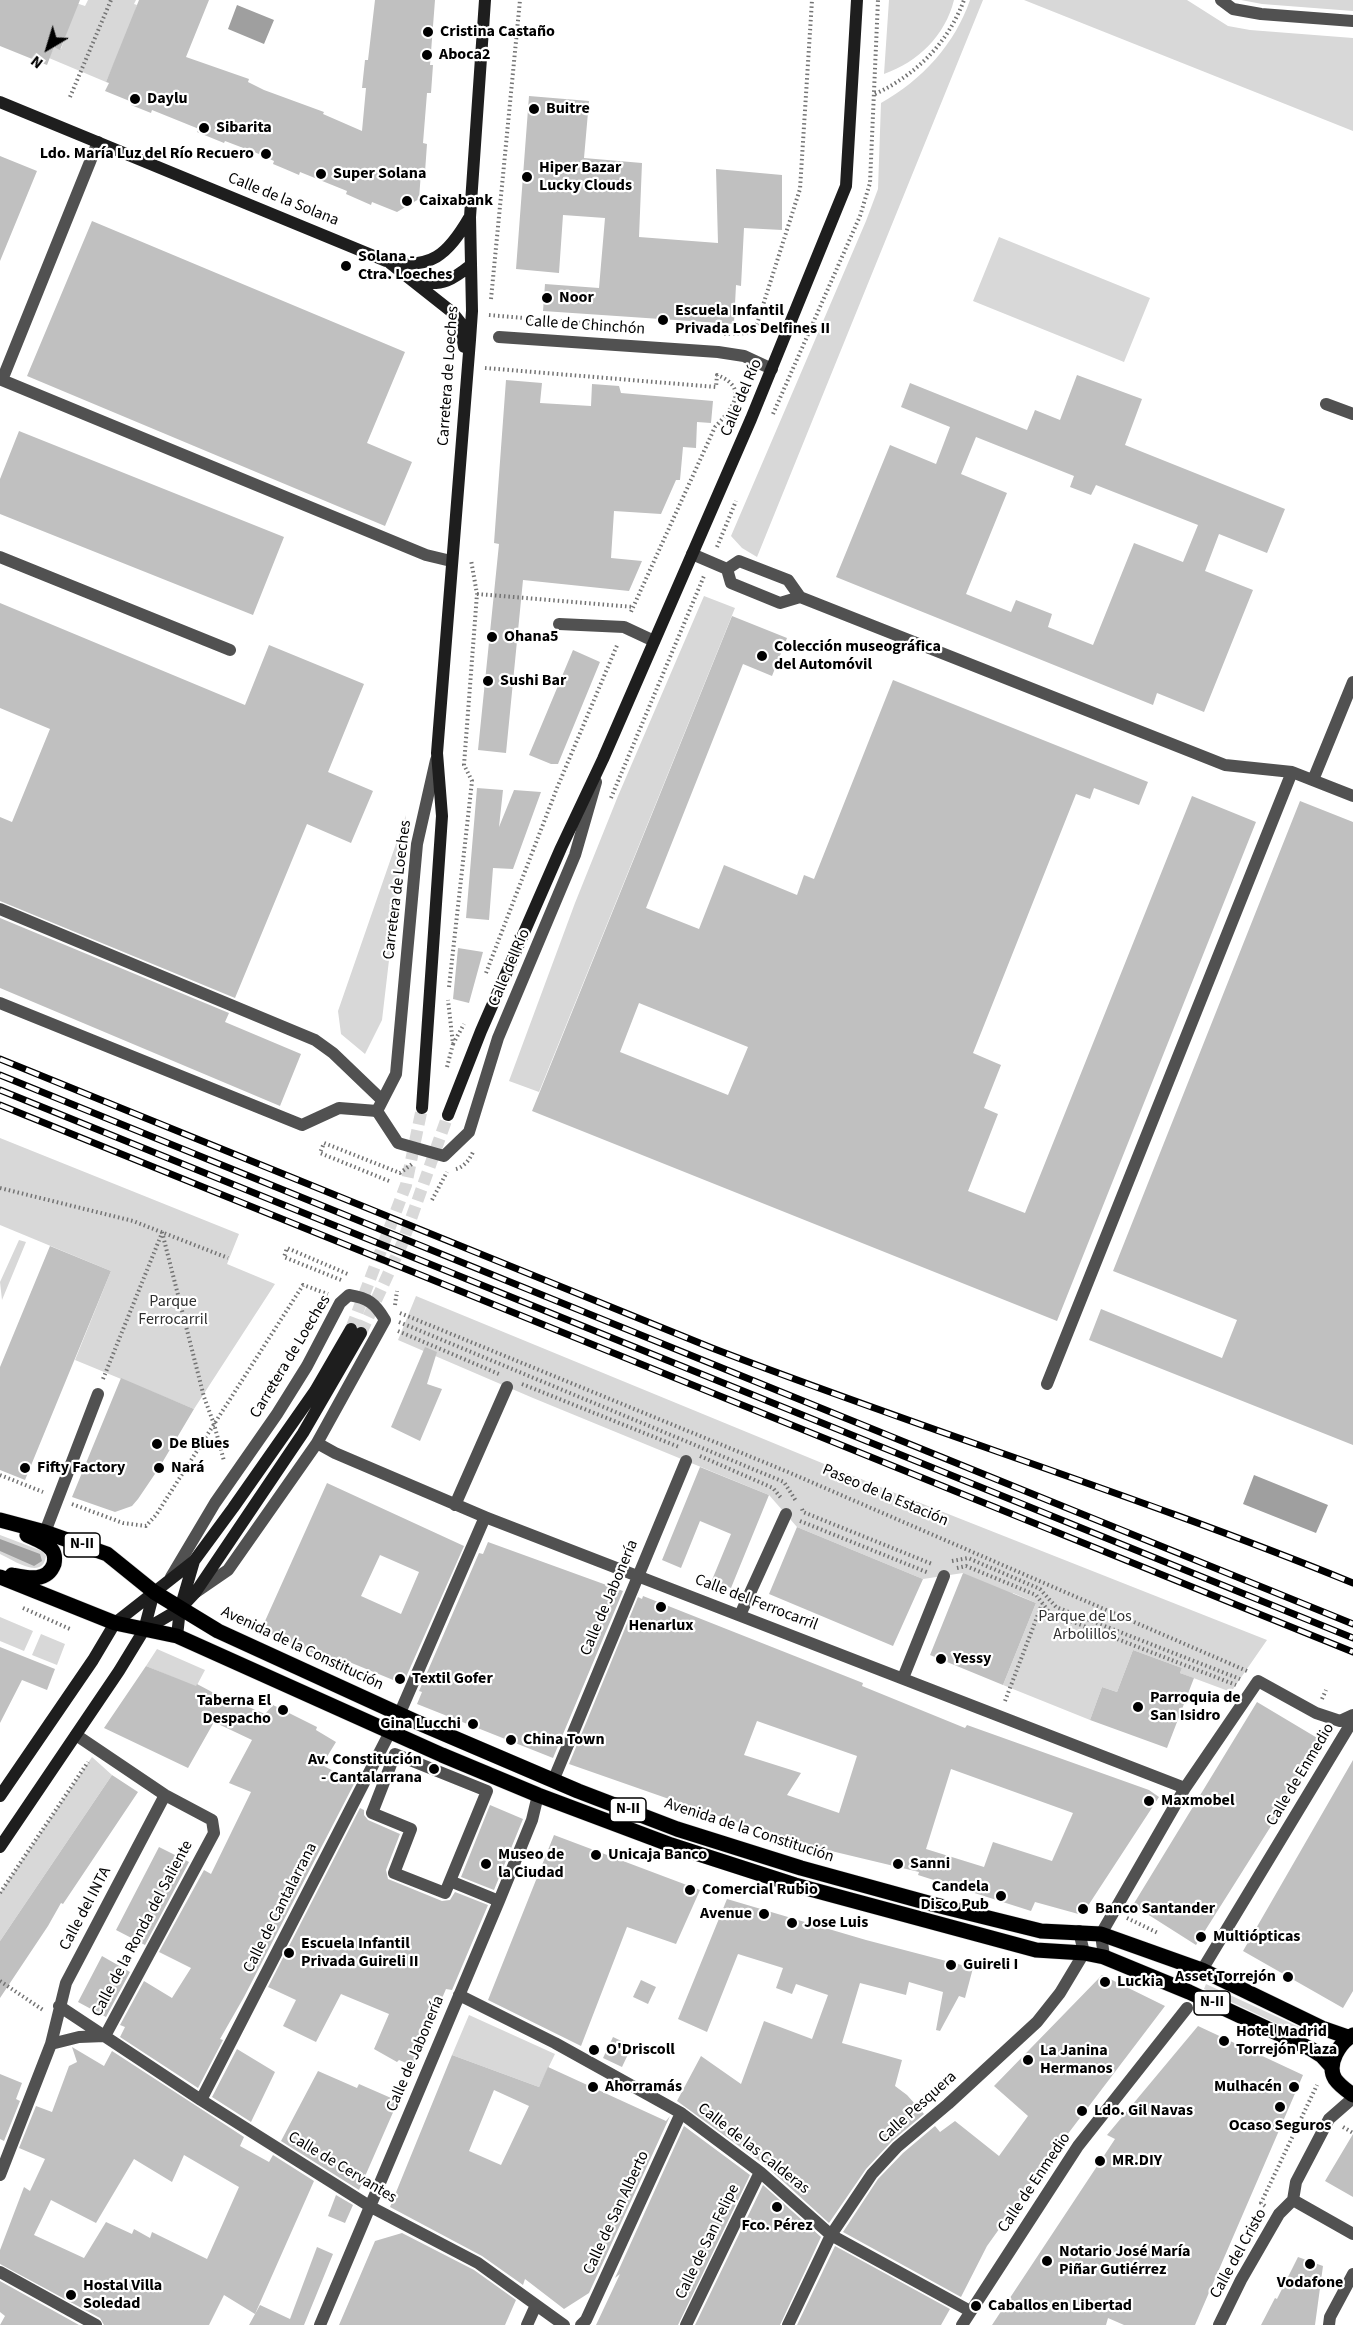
<!DOCTYPE html>
<meta charset="utf-8">
<style>
body{margin:0}
#map{position:relative;width:1353px;height:2325px;overflow:hidden;background:#fff;font-family:"Source Sans 3",sans-serif}
canvas{display:block}
.north{position:absolute;left:18px;top:18px;width:60px;height:60px;-webkit-text-stroke:4px #fff;paint-order:stroke;rotate:218deg;font-size:16px;font-weight:700;line-height:24px;text-align:center;color:#000}
.north::after{content:'';display:block;margin:auto;width:21px;height:27px;background:#000;clip-path:polygon(50% 0,100% 100%,50% 72%,0 100%)}
</style>
<div id="map">
<canvas width="1353" height="2325"></canvas>
<div class="north">N</div>
</div>
<script>
const context = document.querySelector('canvas').getContext('2d');
context.lineJoin = 'round';
function fillPath(path, color) {
  context.fillStyle = color;
  context.fill(path, 'evenodd');
}
function strokePath(path, color, width, dash) {
  context.strokeStyle = color;
  context.lineWidth = width;
  context.lineCap = dash ? 'butt' : 'round';
  context.setLineDash(dash || []);
  context.stroke(path);
}
function label(font, color, halo, rows, align = 'center') {
  context.font = font + ' "Source Sans 3",sans-serif';
  context.lineWidth = 4.5;
  context.setLineDash([]);
  context.textBaseline = 'middle';
  context.strokeStyle = halo;
  context.fillStyle = color;
  for (const [text, x, y, turn = 0] of rows) {
    context.save();
    context.translate(x, y);
    context.rotate((+turn || 0) * Math.PI / 180);
    context.textAlign = isNaN(turn) ? turn : align;
    if (halo) context.strokeText(text, 0, 0);
    context.fillText(text, 0, 0);
    context.restore();
  }
}
fillPath(new Path2D(`
 M88 0H136L134 4 137 5 132 22 106 82 49 58 54 47 61 49 76 3 85 6Z
 M889 0H954C945 36 918 62 884 74Z
 M970 0H983L757 557 742 548 731 536 866 221 878 189 881 103C922 80 955 44 970 0Z
 M1024 0H1187L1228 26 1250 30 1353 38V131Z
 M1241 0H1353V11L1262 4Z
 M999 237 1150 298 1124 362 973 301Z
 M704 596 735 608 539 1092 509 1081 575 903 618 796Z
 M406 815 382 1020 365 1054 341 1034 338 1011Z
 M0 1138 239 1234 227 1264 275 1284 194 1409 75 1360 111 1271 0 1225Z
 M19 1240 26 1242 2 1300 0 1282Z
 M416 1296 890 1491 1267 1640 1231 1692 1180 1673 1182 1668 1133 1650 1117 1692 1102 1687 1090 1720 1003 1685 1036 1603 1013 1593 1005 1610 963 1573 923 1579 797 1527 769 1495 533 1398 398 1340Z
 M0 1535 42 1551 46 1556C43 1581 13 1560 0 1554Z
 M0 1617 33 1631 24 1651 0 1641Z
 M41 1634 65 1644 57 1665 32 1655Z
 M157 1649 205 1670 196 1687 146 1666Z
 M92 1757 112 1775 0 1941V1893Z
 M1206 1984 1310 2032 1307 2038 1204 1989Z
 M469 2015 555 2054 539 2087 452 2055Z`), '#d8d8d8');
fillPath(new Path2D(`
 M237 5 274 20 264 44 228 29Z
 M1254 1475 1328 1505 1316 1533 1243 1504Z
 M0 1539 40 1554 42 1561 34 1566 0 1551Z`), '#9f9f9f');
fillPath(new Path2D(`
 M0 0H80L60 50 54 47 47 65 0 46Z
 M139 0H209L186 57 249 79 248 82 264 90 324 112 323 114 362 131 366 88H362L365 60H368L375 0H435L430 65H433L431 93H427L423 143 427 144 425 172H421L419 199 397 212 372 202 371 205 346 194 347 191 300 172 299 175 285 169 273 164 274 161 259 154 225 141 224 143 197 132 199 129 152 110 151 113 131 105 132 102 105 91 109 83 106 82Z
 M529 96 589 101 584 158 642 163 639 237 718 243 716 169 782 175V230L744 228 741 286 736 285 734 324 543 311 545 284 599 288 605 218 563 215 559 273 516 269Z
 M0 156 37 171 0 261Z
 M92 221 405 352 367 443 412 462 385 526 27 376Z
 M1077 375 1142 399 1125 445 1285 509 1267 553 1219 534 1205 571 1253 590 1204 712 1157 693 1153 705 836 577 890 445 936 464 950 427 901 407 910 383 1027 430 1035 410 1060 420ZM976 437 1074 476 1070 487 1091 495 1096 485 1198 525 1183 562 1134 543 1093 645 1048 627 1052 614 1016 600 1011 612 966 594 1007 493 961 474Z
 M506 380 542 383 540 403 591 406 592 384 619 386 621 393 713 401 711 423 697 422 696 448 683 447 680 480H676L661 514 614 511 611 558 642 561 629 591 523 580 506 753 478 750 499 544 494 543Z
 M19 431 284 537 253 615 0 514V479Z
 M0 603 245 705 269 645 364 684 328 772 373 791 351 843 307 824 235 998 0 901V817L12 822 50 729 0 708Z
 M732 616 787 638 772 676 743 664 646 908 699 929 724 865 797 895 804 875 814 879 893 680 1148 782 1139 805 1094 788 1090 799 1076 794 973 1053 1001 1065 984 1108 998 1114 968 1191 1025 1213 1192 796 1256 822 1057 1321 532 1111ZM639 1003 748 1047 728 1095 620 1052Z
 M573 650 600 662 558 764H551L529 755Z
 M477 788 503 790 499 827 514 790 541 792 513 869 493 868 489 920 466 918Z
 M1300 801 1353 822V1445L1089 1340 1101 1309 1222 1358 1237 1320 1113 1271Z
 M0 918 229 1013 225 1022 301 1054 280 1106 0 988Z
 M458 948 483 952 469 1003 453 999Z
 M50 1246 111 1271 25 1480 0 1470V1367Z
 M425 1347 437 1352 427 1384 442 1389 420 1441 391 1427Z
 M121 1378 194 1409 159 1468 138 1499 132 1506 115 1512 72 1497Z
 M700 1467 769 1495 731 1588 712 1580 731 1534 700 1521 681 1568 662 1560Z
 M327 1483 464 1546 403 1684 337 1657 335 1663 261 1630ZM380 1555 419 1572 401 1614 361 1596Z
 M797 1527 923 1579 893 1646 769 1594Z
 M488 1542 623 1591 553 1758 417 1704 422 1692 419 1691 479 1553 483 1554Z
 M963 1573 1036 1603 1003 1685 930 1655Z
 M643 1596 863 1683 862 1686 965 1728 967 1725 1149 1790 1159 1797 1082 1915 1035 1902 1031 1911 918 1875 919 1872 827 1850 709 1813 569 1764 638 1597 642 1599ZM757 1721 857 1756 839 1813 787 1795 801 1773 744 1755ZM951 1769 1073 1813 1052 1861 993 1842 984 1867 926 1849Z
 M0 1647 55 1669 47 1690 22 1680 0 1723Z
 M1133 1650 1182 1668 1180 1673 1194 1678 1167 1748 1090 1720 1102 1687 1117 1692Z
 M146 1666 196 1686 197 1684 227 1700 228 1698 265 1714 273 1705 317 1727 316 1730 336 1742 322 1765 355 1782 244 1997 220 2039 223 2040 198 2088 120 2037 125 2027 120 2025 144 1981 172 1998 191 1968 159 1952 204 1870 211 1874 251 1792 229 1783 252 1740 214 1722 188 1768 104 1728Z
 M1257 1702 1324 1742 1196 1945 1133 1905Z
 M1353 1760V1991L1343 2008 1243 1951Z
 M112 1775 138 1792 63 1904 61 1903 48 1926 0 1998V1941Z
 M490 1805 523 1819 494 1890 461 1877Z
 M360 1808 364 1810V1815L368 1820 400 1834 386 1870 388 1879 442 1901 450 1900 455 1892 488 1905 452 1990 446 1989 413 2066 399 2060 397 2062 374 2049 389 2014 341 1994 316 2042 283 2026 296 2000 268 1987Z
 M554 1835 700 1890 676 1944 627 1927 581 2046 488 2000Z
 M159 1847 189 1862 145 1945 116 1930Z
 M727 1899 866 1940 973 1968 965 1998 959 1996 940 2031 936 2030 943 1992 909 1982 906 1995 860 1983 842 2043 902 2060 895 2086 907 2095 924 2114 892 2141 866 2169 829 2223 765 2165 677 2101 701 2056 741 2084 764 2021 812 2039 828 1995 796 1984 792 1994 776 1988 783 1968 738 1954 707 2032 678 2019Z
 M102 1956 130 1972 106 2017 78 2002Z
 M1102 1975 1165 2006 1026 2189 1027 2190 987 2246 961 2297 843 2232 878 2179 903 2153 935 2126 940 2132 955 2121 999 2156 1028 2116 994 2086Z
 M641 1980 656 1987 648 2004 633 1997Z
 M1198 2026 1303 2075 1195 2325H1124L1108 2318 1106 2325H992L1115 2139 1107 2135Z
 M613 2037 632 2046 622 2067 603 2058Z
 M72 2047 104 2066 112 2051 244 2137 240 2146 269 2162 273 2155 314 2181 255 2314 224 2295 209 2325H104L100 2318 0 2264V2250L24 2187 30 2191 45 2159 19 2148 36 2106 52 2112 69 2066 77 2062ZM184 2155 239 2187 207 2259 152 2232 150 2238 134 2229 132 2234 106 2222 84 2258 34 2235 51 2200 96 2223 134 2159 172 2182Z
 M237 2049 275 2072 251 2122 212 2097Z
 M452 2055 539 2087 548 2067 666 2121 670 2116 589 2293 564 2309 525 2279 523 2285 482 2256 390 2207ZM494 2090 529 2106 501 2165 469 2151Z
 M318 2071 357 2088 359 2084 398 2101 359 2190 281 2141Z
 M0 2074 22 2083 16 2099 20 2101 4 2141 0 2139Z
 M684 2126 750 2175 678 2325H596L620 2274 615 2278Z
 M1353 2134V2197L1325 2181Z
 M763 2185 821 2237 780 2325H695Z
 M336 2195 353 2205 345 2223 328 2216Z
 M402 2233 474 2270 516 2300 505 2325H339L375 2241Z
 M835 2246 950 2309 941 2325H797Z
 M317 2247 333 2254 304 2325H249L260 2305 290 2319Z
 M1298 2257 1323 2266 1315 2325H1261L1275 2298 1277 2299Z
 M0 2281 79 2325H0L5 2316 0 2312Z`), '#c0c0c0');
strokePath(new Path2D(`
 M351 1329 406 1185 422 1108
 M361 1333 402 1244 448 1115`), '#d9d9d9', 12, [12, 6]);
const primary = new Path2D(`
 M0 1520 45 1532 107 1554 154 1592 218 1631 419 1723 578 1791 677 1829 801 1868 932 1904 1041 1931 1101 1934 1202 1970 1322 2028 1348 2037
 M12 1575C27 1578 47 1583 54 1564 55 1559 55 1554 52 1550 46 1542 35 1539 27 1535
 M0 1577 115 1623 177 1636 442 1755 538 1795 671 1845 795 1885 1036 1950 1084 1953 1104 1957 1189 1992 1311 2049 1322 2056 1332 2067
 M1353 2035C1340 2042 1326 2064 1335 2079 1340 2086 1346 2090 1353 2095`);
strokePath(primary, '#dbdbdb', 16);
strokePath(new Path2D(`
 M875 94C916 75 948 43 964 0
 M70 97 111 0
 M491 299 520 0
 M489 315 630 327
 M724 334 748 333 757 324 800 189 812 0
 M485 368 716 387 717 375C750 388 732 409 715 427L630 614
 M773 414 860 216 870 183 878 0
 M717 547 736 501
 M477 594 634 607
 M611 798 704 576
 M486 973 557 788 618 643
 M449 987 472 781 464 765 477 594 471 560
 M453 1044 464 1024
 M447 1067 453 1044 448 1000
 M456 1169C464 1167 470 1159 473 1152
 M389 1181 320 1153 324 1143 400 1173 412 1164
 M0 1188 133 1221 228 1258
 M432 1200 447 1172
 M162 1232 204 1397 214 1424 224 1461
 M341 1280 284 1257 287 1248 350 1275
 M395 1305 397 1291
 M400 1313 788 1472 1247 1671
 M399 1322 784 1482 796 1501
 M398 1331 499 1374
 M103 1379 162 1233
 M522 1384 679 1447
 M700 1456 773 1488 782 1499
 M0 1475 43 1492
 M72 1504 123 1523 146 1526 156 1515 303 1285 328 1294
 M802 1509 803 1512 932 1564
 M800 1521 929 1573
 M952 1561 968 1558 1040 1589 1056 1607 1240 1679
 M957 1568 966 1566 1036 1595 1050 1613 1236 1685
 M23 1608 70 1629
 M1322 1699 1326 1690
 M1005 1701 1042 1604
 M0 1893 88 1762
 M1127 1918 1158 1933
 M0 1981 43 2010
 M1343 2127 1353 2133
 M1265 2206 1261 2203 1317 2085`), '#737373', 4, [1.5, 3]);
strokePath(new Path2D(`
 M1221 0 1233 9 1261 14 1353 21
 M98 142 2 380 426 555 451 561
 M1326 404 1353 414
 M692 554 727 569
 M0 557 230 650
 M727 569 739 561 788 580 800 597 1225 765 1292 772 1353 796
 M727 569 731 583 780 603 800 597
 M559 624 624 627 654 641
 M1313 780 1353 682
 M0 909 315 1040 333 1053 382 1100
 M0 1003 302 1125 339 1108 377 1111
 M1047 1384 1292 772
 M45 1532 98 1394`), '#515151', 12);
strokePath(new Path2D(`
 M499 337 718 352 744 356 772 369
 M436 760 417 844 396 1074 377 1111 398 1143 444 1156 469 1132 498 1038 575 855 596 782
 M317 1443 335 1453 485 1517 1185 1788
 M455 1505 507 1387
 M171 1577 215 1503 277 1414 307 1366 340 1303 349 1295C368 1298 375 1303 385 1320L317 1443 228 1570 196 1592
 M740 1615 786 1514
 M903 1678 944 1576
 M399 1715 485 1517
 M76 1735 165 1795 212 1820 214 1833 105 2036
 M395 1754 487 1791 445 1893 394 1873 411 1829 372 1813Z
 M553 1781 686 1461
 M450 1881 499 1901
 M1104 1957 1101 1934 1185 1788 1258 1681 1316 1713 1340 1721 1353 1715
 M1202 1970 1353 1720
 M459 1995 555 2043 681 2113 760 2172 831 2235 970 2311
 M59 2006 201 2100 371 2207 478 2263 564 2325
 M51 2044 79 2037 105 2036
 M201 2100 390 1732
 M0 2175 51 2044 66 1983 165 1795
 M1293 2200 1353 2234
 M0 2272 96 2325
 M320 2325 499 1901 532 1820 538 1795
 M527 2325 536 2305
 M581 2325 586 2320 681 2113
 M686 2325 760 2172
 M788 2325 831 2235 872 2174 897 2147 948 2104 1037 2022 1060 1993 1084 1953 1079 1931
 M962 2325 1078 2146 1187 2008
 M1219 2325 1241 2280 1279 2214 1293 2200 1296 2182 1329 2119 1353 2098
 M1329 2325 1330 2317 1353 2274`), '#515151', 12);
strokePath(new Path2D(`
 M0 102 386 261C431 271 448 254 469 218
 M390 263 452 312 460 322 464 347
 M419 282C443 286 452 280 471 265
 M422 1108 442 816 437 753 470 340 472 311 470 217 485 0
 M448 1115 481 1031 561 848 603 759 751 419 846 186 857 0
 M144 1630 180 1609 195 1593 303 1433 361 1333
 M177 1636 180 1609 194 1561
 M0 1796 93 1660 115 1623 194 1561 233 1508 315 1391 351 1329
 M0 1847 119 1671 144 1630 154 1592`), '#1e1e1e', 12);
strokePath(primary, '#000', 15);
const rail = new Path2D(`
 M0 1059 712 1348C924 1430 1142 1497 1353 1583
 M0 1075 1353 1624
 M0 1090 1353 1638
 M0 1105 1353 1652`);
strokePath(rail, '#000', 7);
strokePath(rail, '#fff', 4.5, [14]);
for (const [x, y, r, color] of [
 [428,32,6,"#000"],
 [427,55,6,"#000"],
 [135,99,6,"#000"],
 [534,109,6,"#000"],
 [204,128,6,"#000"],
 [266,154,6,"#000"],
 [321,174,6,"#000"],
 [527,177,6,"#000"],
 [407,201,6,"#000"],
 [346,266,6,"#000"],
 [547,298,6,"#000"],
 [663,320,6,"#000"],
 [492,637,6,"#000"],
 [762,656,6,"#000"],
 [488,681,6,"#000"],
 [157,1444,6,"#000"],
 [25,1468,6,"#000"],
 [159,1468,6,"#000"],
 [661,1607,6,"#000"],
 [941,1659,6,"#000"],
 [400,1679,6,"#000"],
 [1138,1707,6,"#000"],
 [283,1710,6,"#000"],
 [473,1724,6,"#000"],
 [511,1740,6,"#000"],
 [434,1769,6,"#000"],
 [1149,1801,6,"#000"],
 [596,1855,6,"#000"],
 [486,1864,6,"#000"],
 [898,1864,6,"#000"],
 [690,1890,6,"#000"],
 [1001,1896,6,"#000"],
 [1083,1909,6,"#000"],
 [764,1914,6,"#000"],
 [792,1923,6,"#000"],
 [1201,1937,6,"#000"],
 [289,1953,6,"#000"],
 [951,1965,6,"#000"],
 [1288,1977,6,"#000"],
 [1105,1982,6,"#000"],
 [1224,2041,6,"#000"],
 [594,2050,6,"#000"],
 [1028,2060,6,"#000"],
 [593,2087,6,"#000"],
 [1294,2087,6,"#000"],
 [1280,2107,6,"#000"],
 [1082,2111,6,"#000"],
 [1100,2161,6,"#000"],
 [777,2207,6,"#000"],
 [1047,2261,6,"#000"],
 [1310,2264,6,"#000"],
 [71,2295,6,"#000"],
 [976,2306,6,"#000"]
]) {
  const dot = new Path2D();
  dot.arc(x, y, r, 0, 2 * Math.PI);
  context.fillStyle = color;
  context.fill(dot);
  strokePath(dot, '#fff', 2);
}
for (const [x, y, w] of [
 [82,1545,36],
 [628,1810,36],
 [1212,2003,36]
]) {
  const box = new Path2D();
  box.roundRect(x - w / 2, y - 12, w, 24, 4.5);
  context.fillStyle = '#fff';
  context.fill(box);
  strokePath(box, '#000', 1.5);
}
label('bold 15px', '#000', null, [
 ["N-II",82,1545],
 ["N-II",628,1810],
 ["N-II",1212,2003]
]);
label('bold 16px', '#000', '#fff', [
 ["Cristina Castaño",440,32],
 ["Aboca2",439,55],
 ["Daylu",147,99],
 ["Buitre",546,109],
 ["Sibarita",216,128],
 ["Ldo. María Luz del Río Recuero",254,154,"right"],
 ["Hiper Bazar",539,168],
 ["Lucky Clouds",539,186],
 ["Super Solana",333,174],
 ["Caixabank",419,201],
 ["Solana -",358,257],
 ["Ctra. Loeches",358,275],
 ["Noor",559,298],
 ["Escuela Infantil",675,311],
 ["Privada Los Delfines II",675,329],
 ["Ohana5",504,637],
 ["Colección museográfica",774,647],
 ["del Automóvil",774,665],
 ["Sushi Bar",500,681],
 ["De Blues",169,1444],
 ["Fifty Factory",37,1468],
 ["Nará",171,1468],
 ["Henarlux",661,1626,"center"],
 ["Yessy",953,1659],
 ["Textil Gofer",412,1679],
 ["Parroquia de",1150,1698],
 ["San Isidro",1150,1716],
 ["Taberna El",271,1701,"right"],
 ["Despacho",271,1719,"right"],
 ["Gina Lucchi",461,1724,"right"],
 ["China Town",523,1740],
 ["Av. Constitución",422,1760,"right"],
 ["- Cantalarrana",422,1778,"right"],
 ["Maxmobel",1161,1801],
 ["Museo de",498,1855],
 ["la Ciudad",498,1873],
 ["Unicaja Banco",608,1855],
 ["Sanni",910,1864],
 ["Candela",989,1887,"right"],
 ["Disco Pub",989,1905,"right"],
 ["Comercial Rubio",702,1890],
 ["Banco Santander",1095,1909],
 ["Avenue",752,1914,"right"],
 ["Jose Luis",804,1923],
 ["Multiópticas",1213,1937],
 ["Escuela Infantil",301,1944],
 ["Privada Guireli II",301,1962],
 ["Guireli I",963,1965],
 ["Asset Torrejón",1276,1977,"right"],
 ["Luckia",1117,1982],
 ["Hotel Madrid",1236,2032],
 ["Torrejón Plaza",1236,2050],
 ["O'Driscoll",606,2050],
 ["La Janina",1040,2051],
 ["Hermanos",1040,2069],
 ["Ahorramás",605,2087],
 ["Mulhacén",1282,2087,"right"],
 ["Ldo. Gil Navas",1094,2111],
 ["Ocaso Seguros",1280,2126,"center"],
 ["MR.DIY",1112,2161],
 ["Fco. Pérez",777,2226,"center"],
 ["Notario José María",1059,2252],
 ["Piñar Gutiérrez",1059,2270],
 ["Vodafone",1310,2283,"center"],
 ["Hostal Villa",83,2286],
 ["Soledad",83,2304],
 ["Caballos en Libertad",988,2306]
], 'left');
label('16px', '#000', '#fff', [
 ["Calle de la Solana",283,200,22],
 ["Calle de Chinchón",585,326,4],
 ["Carretera de Loeches",449,376,-86],
 ["Calle del Río",742,398,-67],
 ["Carretera de Loeches",398,890,-83],
 ["Calle del Río",510,968,-67],
 ["Carretera de Loeches",291,1357,-59],
 ["Paseo de la Estación",885,1496,23],
 ["Calle de Jabonería",610,1598,-67],
 ["Calle del Ferrocarril",756,1603,21],
 ["Avenida de la Constitución",302,1649,25],
 ["Calle de Enmedio",1301,1775,-59],
 ["Avenida de la Constitución",749,1831,18],
 ["Calle de Cantalarrana",281,1908,-63],
 ["Calle del INTA",86,1909,-62],
 ["Calle de la Ronda del Saliente",143,1929,-62],
 ["Calle de Jabonería",416,2054,-67],
 ["Calle Pesquera",918,2108,-42],
 ["Calle de las Calderas",753,2149,38],
 ["Calle de Cervantes",342,2168,31],
 ["Calle de Enmedio",1035,2183,-56],
 ["Calle de San Alberto",617,2213,-65],
 ["Calle de San Felipe",708,2242,-64],
 ["Calle del Cristo",1239,2254,-61]
]);
label('16px', '#2f2f2f', '#fff', [
 ["Parque",173,1302],
 ["Ferrocarril",173,1320],
 ["Parque de Los",1085,1617],
 ["Arbolillos",1085,1635]
]);
</script>
